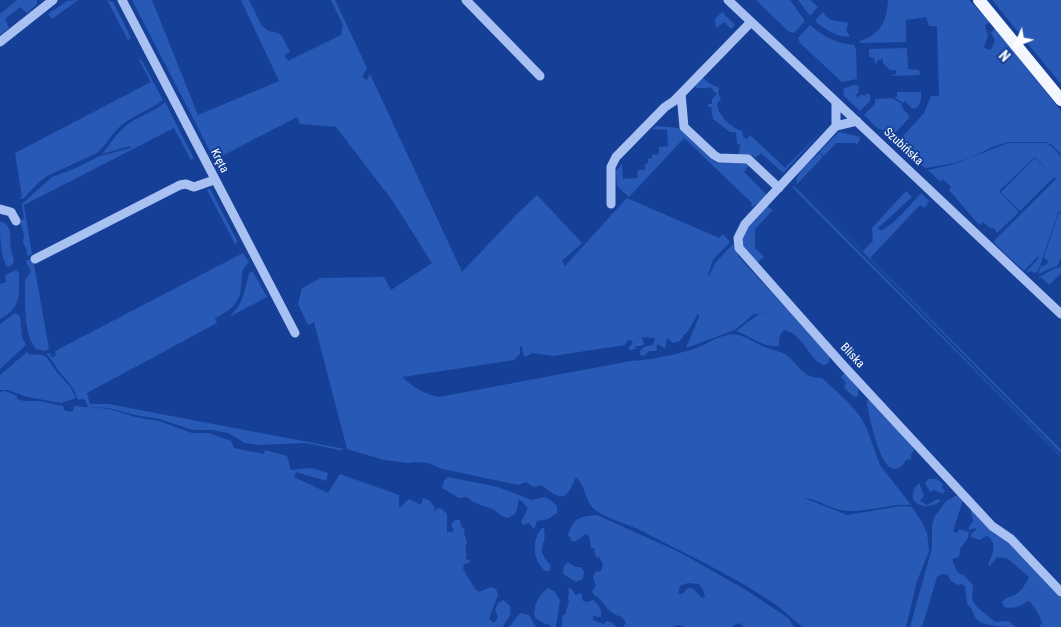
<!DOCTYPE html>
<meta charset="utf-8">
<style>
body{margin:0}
#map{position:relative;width:1061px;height:627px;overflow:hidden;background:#164097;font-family:"Roboto Condensed",sans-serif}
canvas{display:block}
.north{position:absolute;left:991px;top:20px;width:50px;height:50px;-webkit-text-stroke:4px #164097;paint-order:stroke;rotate:226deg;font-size:14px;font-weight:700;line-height:20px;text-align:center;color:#fff}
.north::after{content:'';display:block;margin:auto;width:18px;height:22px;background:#fff;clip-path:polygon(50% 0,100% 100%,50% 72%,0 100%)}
</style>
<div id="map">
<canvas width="1061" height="627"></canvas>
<div class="north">N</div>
</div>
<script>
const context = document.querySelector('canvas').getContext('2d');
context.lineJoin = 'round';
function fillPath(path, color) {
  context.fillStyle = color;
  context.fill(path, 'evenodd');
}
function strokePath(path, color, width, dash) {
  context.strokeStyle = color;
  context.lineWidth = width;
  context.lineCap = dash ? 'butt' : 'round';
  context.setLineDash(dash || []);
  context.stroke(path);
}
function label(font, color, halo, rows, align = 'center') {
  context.font = font + ' "Roboto Condensed",sans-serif';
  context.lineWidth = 4;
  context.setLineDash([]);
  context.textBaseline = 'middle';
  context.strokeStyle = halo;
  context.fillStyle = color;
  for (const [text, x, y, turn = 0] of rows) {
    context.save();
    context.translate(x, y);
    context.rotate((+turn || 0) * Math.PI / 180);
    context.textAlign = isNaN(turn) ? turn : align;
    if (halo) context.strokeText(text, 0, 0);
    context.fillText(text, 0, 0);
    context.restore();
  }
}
fillPath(new Path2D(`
 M17 0H37V4L27 13 20 7 5 19 9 28 0 35V14Z
 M78 0 52 19 48 14 67 1Z
 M107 0 113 2 131 38 128 40Z
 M132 0H152L198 115 279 81 241 0H249L262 26 269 31 278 33 282 36 290 52 284 55 288 61 341 35 343 25 331 0H335L367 68 362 77 365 79 367 80 370 74 462 272 517 214 537 195 582 243 562 261 565 266 627 198 719 238 723 234 730 242 713 260 708 275 709 276 716 262 733 244 739 257 830 356 829 362 825 365C811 364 803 333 784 330 779 334 779 339 779 346 763 348 750 336 736 331L759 314 767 313 754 314 735 330 686 348 699 317 698 314 686 334 684 335 680 341 673 343 668 338 666 340V347L664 348 658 344 656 347 657 349 656 351H649L644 356 640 355V351L644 347 653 345 655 338 642 337 644 344 641 346H635L636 349 629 350V347L633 343 631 340 627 341 625 345 553 356 532 353 525 357 523 354 522 346 520 347V354L514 360 402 377C413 387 424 394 439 397L631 361C651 360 672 355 691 350 706 346 723 331 739 335 751 339 761 347 774 350 778 351 782 352 785 354 800 365 801 378 822 378L848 402 860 416 867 429 880 465 911 505C890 503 869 512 848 511 833 511 819 499 804 498L847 515 901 506 912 507 922 522 927 533 929 551 917 581 906 627H802C794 620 787 613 779 607 737 577 689 556 644 532 631 525 601 517 592 507 584 497 586 487 576 477 565 502 563 501 541 485L534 487 526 482 519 485 442 469 428 463 417 462 408 463 384 460 347 449 314 322 308 325 298 304 302 288 321 278 384 277 391 290 432 263 392 200 336 127 300 124 297 117 218 158 213 157Z
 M756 0H790L805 21 794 33 788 31Z
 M798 0H810L818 7 810 16Z
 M888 0H969L990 22 985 25 988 36 984 47 989 50 992 48 995 40 991 33 995 28 1061 111V154L1052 145 1046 142H1008L992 147 972 157 955 163 926 168 913 161 895 145 924 113 931 96H939L937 26H929L926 17 906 20V42L860 43V41C881 34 887 21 888 0Z
 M992 0H1061V84Z
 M722 12 735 25 731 29 724 22 716 28 715 19Z
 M823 12C829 23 838 20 848 23L846 30 850 36C839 39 823 28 815 21Z
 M810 25C822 36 838 44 854 45L856 50 857 79 842 82 800 43 798 38Z
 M907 48 908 69 919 70 920 75 890 76 896 74V70H890L883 63V59L877 60V63H875L874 58 869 57V49Z
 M141 59 163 100C151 110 135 114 123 124 112 132 107 145 97 153L47 176 38 183 24 198 20 199V197H22L15 153 151 82 139 60Z
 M703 78 709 83 719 88 718 93 721 99 717 104C718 115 731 128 742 131L743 137 747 139 750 135 785 168 824 129 783 173 761 153 755 158 752 155H724V154H739L740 144H737L736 132H730L713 119 711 107H708V104H712V99L717 94 710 87 708 88H696V85Z
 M853 85 860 86 858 89 859 92 856 95 857 98 861 94 865 96 867 93 870 95V101L860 111 844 96 843 89Z
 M897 92H921V100L918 107 913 109 905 101 903 103 894 97H897Z
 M892 98 902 104 901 106 910 117 893 135 877 128 864 115 875 104V99Z
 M165 102 194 159 191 160 174 128 24 205 32 254 27 256V250L23 243 24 235 20 222 24 218 22 204 52 177 74 169 100 156 131 148 130 146 102 154C111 144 118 130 131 122 142 115 155 111 165 102Z
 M656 126 679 128 716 163H746L749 165 744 172 767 195 753 207 751 205 752 203 684 138 629 197 617 186 616 171 622 164 623 179 637 178 638 170H645V164L648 163V159L652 158V155L659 154V147L668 146 667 130 652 129Z
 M839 132 861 137 857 145 855 143H836L824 156 819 152Z
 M1008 143H1046L1051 146 1061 156V211L1058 213 1038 271 1034 273 1031 271 1025 273 1039 258 1038 256 1024 271 993 242 1056 179 1035 157 999 191 1018 211V213L997 233 994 228H990L983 222 979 225 949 190 951 187 943 179 941 182 928 170 955 164Z
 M819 153 823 157 797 184C794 173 811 161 819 153Z
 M1035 158 1054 177 1020 211 1001 192Z
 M791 186 796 188 1061 456V457Z
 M210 189 238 242 235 244 207 190Z
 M906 191 912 197 878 228 880 231C893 226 911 204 921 193L930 202H926L928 204 924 208 920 205 870 258 1061 450V453L810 198 863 251 873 241 872 228Z
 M767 206 773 210 755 229V248L764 257 757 263C752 258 744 251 742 245 738 232 760 214 767 206Z
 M1061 212V258L1057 266 1038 274 1041 266 1046 265 1048 262 1047 260 1044 257 1058 215Z
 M0 221C15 226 9 240 11 250 12 255 14 258 14 262L11 266 7 267C0 254 0 236 0 221Z
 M243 253 249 262C231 277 257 299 215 318L217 323 87 393 90 404H108L345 449 340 450 306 443 259 445 245 443 228 433 213 430H193L159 419 135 415 109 408 88 407 85 400 82 399 78 400C73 384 67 382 58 370 54 364 52 359 46 354L50 353 51 357H54L56 355 55 351Z
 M33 259 49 349 44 351 36 349C22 331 26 301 25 280L31 271 26 262 27 260Z
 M1061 267V273L1049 285 1041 277 1039 279V277L1056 268Z
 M16 270 19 273C19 295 22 307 0 319V284L6 282 5 275Z
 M250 272H253L267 297 229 317C246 302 243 290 250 272Z
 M15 313 20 316 22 337 26 345 0 369V324Z
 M27 352 29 354 43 355 47 358 56 371 71 388 76 398 61 403 28 397 8 390H0V375Z
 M843 374H847C854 381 860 386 858 396L854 397 844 388 846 383 841 377Z
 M5 391 17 396V399L24 401H39L63 406 64 410 69 412 73 411 74 406 110 409 135 417 159 421 192 433H209L231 441 234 448 264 454 265 450 287 456 291 470 311 468 328 473 326 481 296 472 294 477 328 493 340 474 399 495V508L409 499 421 505 423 498 430 501 435 508 434 512 438 508 442 509 447 514V532H452L454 530 451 525 455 520H460L461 526 465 530 464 532 467 543 465 546 467 556 465 558 467 560H471L469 563 464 564 463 569 475 589 479 592 491 587 496 589 498 595 489 619 494 623 498 617 495 610 498 603 503 600 510 606C512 619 507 617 503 627H0V392Z
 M868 399 911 444 914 450 911 455V460L907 459C884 496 870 419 867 404Z
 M448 477 498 487 532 500 545 497 552 501 557 506V513L548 519 537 521 534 529 529 523 523 525 521 522 528 508 519 499 516 513 508 518C499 516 497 510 490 508 481 505 474 504 467 497L459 498 442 488 444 481Z
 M929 479H937L943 484 942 487 945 491 943 494 934 490 930 492 925 483Z
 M919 483 924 495 920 501 927 505 938 499 941 501C923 514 902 500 919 483Z
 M957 495 961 497 1008 542 1061 598V627H1039L1042 623C1040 615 1035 608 1030 602L1027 601C1022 607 1011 609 1004 607L1002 602C1006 597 1008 598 1013 596 1020 593 1026 584 1029 577L1007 558 997 557 990 566 988 564C993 555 997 545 989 537L986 536 980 540 971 537V534L977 529 975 528 969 530V527L973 521 970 508 963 500 953 531 957 533 959 529 969 532 968 538 960 549 959 557 952 559 956 570 961 575 963 574 973 585 972 600 978 608 995 622 1008 621 1016 627C1006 627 980 627 975 617 971 610 974 610 967 604L965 586 961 584 958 585 951 581 948 575 942 574 937 577 922 627H910L932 548V526L934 518 946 501Z
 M597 515 679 552 746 590 788 618 794 627H744L739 623 734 625 733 627H685L678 625 672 627H623L626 623 622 617C604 612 607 602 594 595L592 591C598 585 595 584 593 578L595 572 601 571 603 565 600 558 596 557 594 548H591L589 536 586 534 576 541H572L568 535C575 517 578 517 597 515ZM688 583 699 584 703 589 705 597 702 598C698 595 697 591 692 588H688L682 594 678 593 680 586Z
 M542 528H544C548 547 533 546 551 566L549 571H545C533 560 531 541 542 528Z
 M568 562 575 567H581L584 572 583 579 576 582 563 574 564 566Z
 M570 587 576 595 581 593 583 601 587 602 593 600C599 605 602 609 601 617L593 616V620L603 624 607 621 611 622 617 627H562V616L565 614 569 602 568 598 569 593 568 590Z
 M548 588 555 592 560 601 556 627H550V625L545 624 535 618C532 607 539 595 548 588Z
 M520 613 529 615 536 627H509Z`), '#2959b6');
strokePath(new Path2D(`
 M122 0 295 333
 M466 0 540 76
 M728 0 1061 314
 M0 42 53 0
 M681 94 684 127 714 155 719 158 748 159 779 188
 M836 102V126
 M857 121 836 126 745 224 738 238 739 248 841 363 992 526 1011 539 1061 592
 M611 204V167L616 157 665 107 674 101 751 22
 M0 209 11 212 16 221
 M35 259 180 185 186 184 194 187 214 180`), '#a8c1f2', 9);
strokePath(new Path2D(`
 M979 0 1061 100`), '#f3f6ff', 12);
label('12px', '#fff', '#164097', [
 ["Szubińska",903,147,43],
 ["Kręta",219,161,63],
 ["Bliska",852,356,47]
]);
</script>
